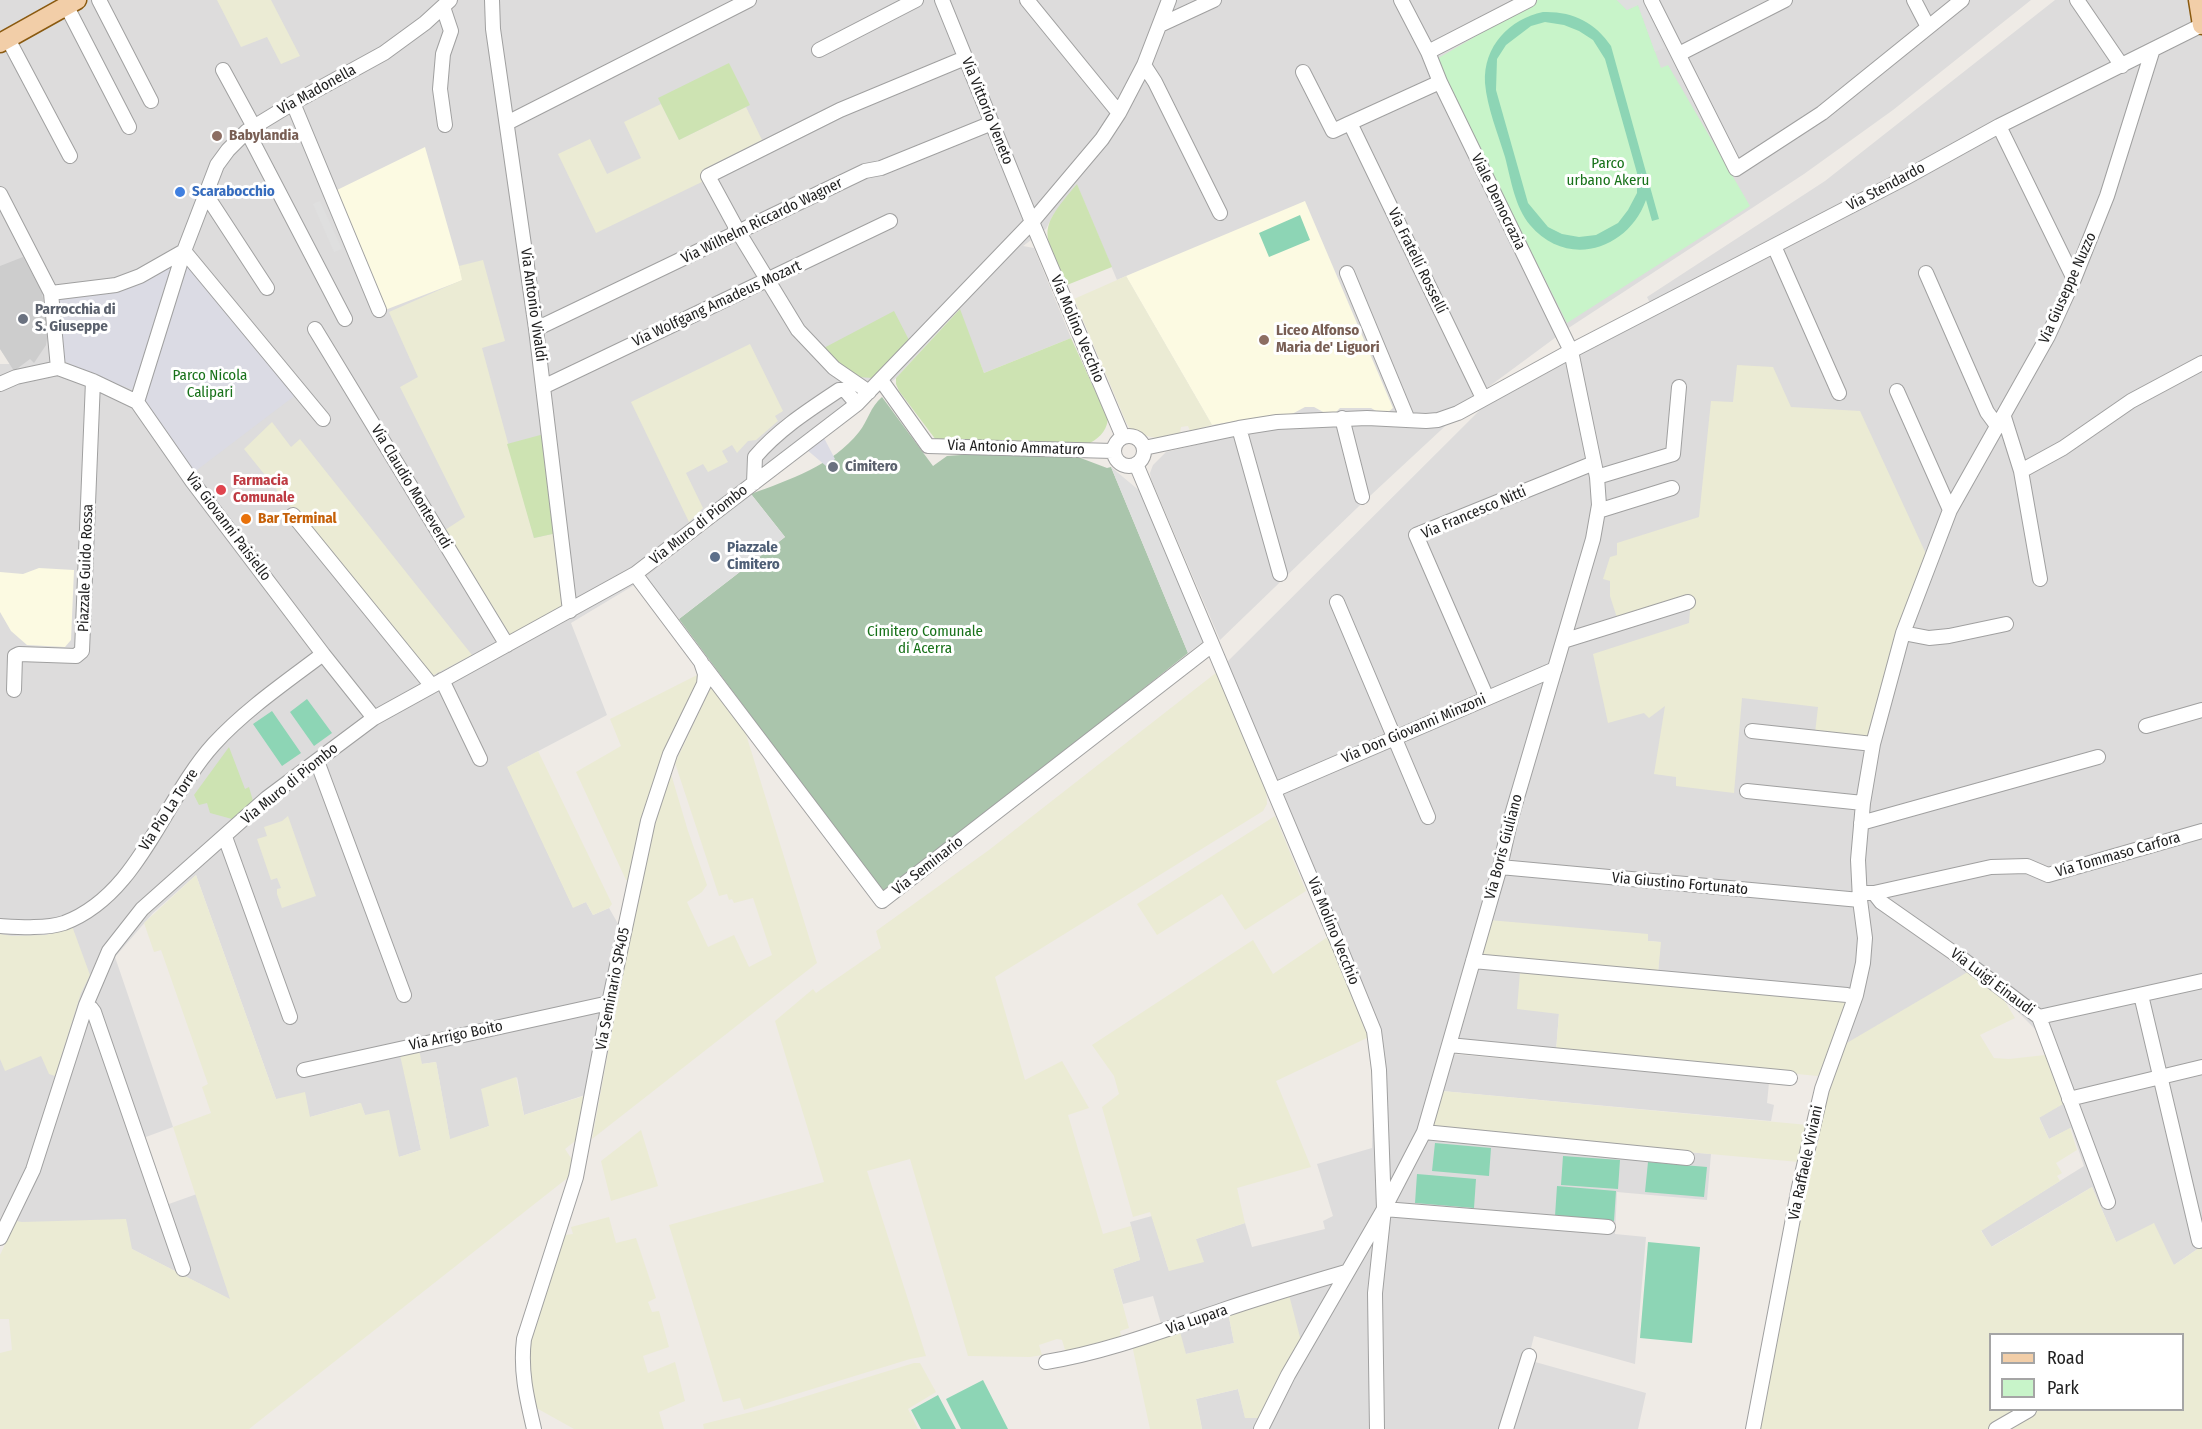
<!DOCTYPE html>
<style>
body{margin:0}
#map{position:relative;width:2202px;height:1429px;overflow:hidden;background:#efebe6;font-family:"Fira Sans Condensed",sans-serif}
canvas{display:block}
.legend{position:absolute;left:1989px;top:1333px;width:195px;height:78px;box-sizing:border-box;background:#fff;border:2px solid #a5a5a5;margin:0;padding:8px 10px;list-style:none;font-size:18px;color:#1f1f1f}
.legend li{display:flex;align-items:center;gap:12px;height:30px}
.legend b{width:30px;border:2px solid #a5a5a5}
</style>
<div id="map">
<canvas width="2202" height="1429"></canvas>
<ul class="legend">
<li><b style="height:8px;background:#f2cea8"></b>Road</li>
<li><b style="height:16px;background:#c8f4c9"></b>Park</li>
</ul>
</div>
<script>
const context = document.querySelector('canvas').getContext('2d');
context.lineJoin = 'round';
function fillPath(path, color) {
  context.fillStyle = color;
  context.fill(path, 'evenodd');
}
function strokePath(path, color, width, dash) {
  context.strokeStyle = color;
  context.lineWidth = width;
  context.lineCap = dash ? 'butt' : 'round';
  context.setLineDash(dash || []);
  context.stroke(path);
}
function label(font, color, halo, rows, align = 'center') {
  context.font = font + ' "Fira Sans Condensed",sans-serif';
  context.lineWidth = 6;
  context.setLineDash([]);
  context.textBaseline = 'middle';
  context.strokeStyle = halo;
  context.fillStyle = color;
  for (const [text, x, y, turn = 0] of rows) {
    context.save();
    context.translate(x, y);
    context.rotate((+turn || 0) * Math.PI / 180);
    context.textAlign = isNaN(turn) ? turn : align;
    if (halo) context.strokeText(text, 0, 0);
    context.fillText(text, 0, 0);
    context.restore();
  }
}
fillPath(new Path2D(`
 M0 0H2031L1893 110 1804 174 1567 329 1483 391 1357 508 1220 640 1151 479 1150 473 1153 465 1166 452 1217 440 1212 425 1126 276 1117 280 1077 185 1052 217 1046 229 1023 246 1034 248 1071 338 984 373 959 310 896 378 871 400 854 411 646 578 571 623 607 715 508 767 573 907 586 902 593 915 609 908 621 929 591 1093 524 1115 517 1077 489 1126 450 1140 436 1062 422 1064 401 1055 421 1150 399 1157 365 1115 360 1103 310 1117 276 1099 196 875 153 913 115 957 173 1127 143 1138 166 1205 197 1194 231 1300 132 1249 2 1218 0 1222V364H11L0 349Z
 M2055 0H2202V1246L2174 1265 2116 1242 2092 1187 1991 1247 1981 1230 2084 1166 2071 1128 2049 1139 2039 1117 2062 1104 2037 1031 2001 995 1840 1047 1658 973 1660 942 1648 941V934L1520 972 1559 1013 1556 1051 1456 1043 1453 1054 1769 1083 1767 1103 1774 1105 1771 1121 1442 1091 1431 1129 1711 1154 1707 1200 1617 1192 1615 1234 1646 1237 1635 1364 1534 1336 1528 1360 1646 1393 1638 1429H1202L1196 1399 1238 1389 1245 1417 1259 1418 1228 1312 1234 1343 1186 1354 1164 1334 1153 1296 1123 1304 1113 1269 1140 1260 1130 1222 1152 1216 1169 1271 1196 1239 1245 1223 1252 1247 1325 1229 1323 1221 1333 1216 1317 1164 1372 1148 1373 1062 1369 1037 1358 1001 1217 672 1488 402 1560 349 1650 303 1647 297 1825 181Z`), '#dddcdc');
fillPath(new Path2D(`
 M425 147 463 280 385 310 337 190Z
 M1305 201 1393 408 1387 413 1378 412 1371 408H1340L1335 413H1325L1314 407H1305L1292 414 1260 417 1212 425 1126 276Z
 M39 568 74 570 71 640 65 647 27 645 11 631 0 612V572L23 574Z`), '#fcfae2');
fillPath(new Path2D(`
 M23 257 42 292 48 332 46 345 34 363 30 359 14 371 0 349V266Z`), '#cdcdcd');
fillPath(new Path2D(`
 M217 0H271L300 56 281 64 267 37 241 47Z
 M661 104 679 140 746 107 762 140 702 170 706 180 596 233 558 154 590 139 607 174 641 158 624 122Z
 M483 260 505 341 482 348 534 538 557 533 565 600 562 608 512 638 445 530 465 517 400 387 418 377 389 312 462 280 459 266Z
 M1126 276 1212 425 1190 431 1188 426 1181 427 1180 433 1156 438 1138 434 1130 429 1126 422 1074 299Z
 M750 344 783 411 775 416 778 421 756 440 748 441 737 453 732 445 722 451 728 462 708 472 703 464 686 473 703 508 689 522 631 402Z
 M1737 365 1773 367 1791 407 1860 411 1927 556 1920 567 1907 602 1892 648 1868 739 1815 733 1818 707 1742 698 1734 793 1676 786V777L1654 774 1665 706 1649 718 1644 713 1608 723 1593 654 1689 623 1691 598 1618 621 1610 596V581L1603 579 1610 557 1617 555V543L1699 517 1711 401 1733 402Z
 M272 422 291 447 300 439 472 655 428 678 244 449Z
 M1217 672 1266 787 1267 804 1263 811 995 977 1025 1080 1062 1061 1089 1108 1068 1115 1103 1234 1131 1226 1140 1260 1113 1269 1129 1328 1120 1331 1122 1341 1066 1353 1062 1340 1057 1339 1039 1345 1042 1355 1030 1357 968 1356 910 1159 867 1171 926 1356 910 1359 744 1410 740 1398 723 1402 669 1225 824 1182 775 1021 813 989 816 993 881 948 876 931 989 850Z
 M697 675 698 688 630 881 626 880 576 772 621 746 610 719Z
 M714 681 740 715 817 963 592 1139 639 884 654 820 669 774H671L688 831 707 885 702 892 687 902 708 947 734 935 749 967 772 955 753 898 734 903 732 899 729 900 727 894 719 896 675 763Z
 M538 751 612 904 609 908 593 915 586 902 573 908 507 767Z
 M288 816 316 896 282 908 277 894V889L281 888 277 878 271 880 257 839 267 836 264 827 282 821Z
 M1275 816 1306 891 1245 930 1222 894 1157 935 1137 904Z
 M196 875 276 1099 305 1092 310 1117 361 1103 365 1115 389 1110 399 1157 421 1150 400 1055 419 1050 422 1064 436 1062 450 1139 489 1126 481 1089 516 1077 524 1115 587 1095 580 1137 565 1149 575 1164 570 1176 249 1429H0V1353L12 1350 9 1319H0V1255L16 1221 22 1222 126 1219 132 1249 230 1299 173 1127 211 1113 202 1087 208 1084 161 950 154 952 144 923Z
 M1489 920 1648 934V941L1661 942 1658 973 1478 959Z
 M72 926 90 975 81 993 55 1076 49 1074 41 1056 5 1071 0 1059V934L12 936 46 935Z
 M1329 936 1358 1001 1369 1037 1276 1081 1311 1167 1237 1188 1245 1223 1196 1239 1204 1262 1169 1271 1150 1212 1133 1217 1102 1107 1119 1094 1114 1076 1092 1045 1253 940 1273 974Z
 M1971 970 2001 995 2015 1018 1980 1035 1994 1058 2009 1059 2045 1055 2063 1104 2039 1118 2049 1139 2070 1128 2077 1150 2056 1163 2062 1173 2057 1176 2060 1181 1981 1231 1992 1247 2092 1187 2116 1242 2154 1223 2174 1265 2202 1246V1429H2000L2033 1410H2182V1334H1990V1410H2021L1989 1429H1758L1823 1110 1840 1047Z
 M1520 972 1849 1001 1818 1076 1556 1051 1559 1014 1517 1009Z
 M1442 1091 1808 1125 1799 1162 1431 1129Z
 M641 1130 658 1186 611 1201 601 1161Z
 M609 1217 616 1243 636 1238 656 1298 648 1302 652 1312 659 1311 669 1347 643 1356 648 1373 675 1362 685 1401 659 1412 664 1429H574L531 1405 526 1348 564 1235 573 1234 571 1227Z
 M1288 1291 1301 1341 1259 1418H1245L1238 1389 1196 1399 1202 1429H1150L1132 1345 1179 1328 1186 1354 1234 1343 1228 1312Z
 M914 1363H920L936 1392 908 1409 918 1429H704L703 1424 771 1407Z`), '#ebebd4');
fillPath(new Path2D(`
 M729 63 750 105 679 140 658 98Z
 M1077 184 1112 267 1067 285C1043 231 1036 232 1077 184Z
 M960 309 984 373 1071 338 1108 419C1106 433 1098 439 1086 445L936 440 899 391 896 384V378Z
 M894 311 909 340 873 378 857 377 820 350Z
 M544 434 557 533 534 538 507 444Z
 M229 747 245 789 249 787 253 801 232 819 210 813 207 803 199 805 194 795Z`), '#cde3b2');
fillPath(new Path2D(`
 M882 397 933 466 947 456 988 453 1078 457 1107 468 1111 467 1188 653 884 895 679 619 785 537 751 494C789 480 833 465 859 432 868 421 870 407 882 397Z`), '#aac5ac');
fillPath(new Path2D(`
 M1538 0H1617L1627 10 1638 5 1661 68 1668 65 1750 206 1567 323 1435 60Z`), '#c8f4c9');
fillPath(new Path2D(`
 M1543 12C1572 11 1595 22 1611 46L1659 219 1652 221 1646 200C1628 250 1567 269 1530 225 1515 207 1511 180 1505 157 1498 134 1487 107 1485 83 1483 46 1510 19 1543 12ZM1545 22 1564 25 1579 31 1593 40 1605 59 1637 173V193L1628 210 1618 223 1596 235 1579 237 1562 234 1548 227 1528 203 1496 90 1497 59 1506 45 1531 26Z
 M1300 215 1310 240 1269 257 1259 233Z
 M307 699 332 733 314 746 290 712Z
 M272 711 301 753 282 766 253 724Z
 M1435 1143 1491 1148 1489 1176 1432 1171Z
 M1563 1156 1620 1160 1618 1189 1561 1185Z
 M1648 1162 1707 1167 1704 1197 1645 1192Z
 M1417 1174 1476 1179 1474 1208 1415 1203Z
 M1557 1186 1616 1191 1614 1221 1555 1216Z
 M1648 1242 1700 1247 1692 1343 1640 1338Z
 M983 1380 1008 1429H961L946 1399Z
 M938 1395 956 1429H921L911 1410Z`), '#8dd5b5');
fillPath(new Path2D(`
 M1617 0H1643L1664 48 1655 52 1638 5 1627 10Z
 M320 201 342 249 334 252 313 204Z
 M1111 467 1141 492 1204 641 1188 653Z
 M751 494 785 537 679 619 646 578Z`), '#dfdfdf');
fillPath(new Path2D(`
 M186 261 297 394 193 473 143 402Z
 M171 266 136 391 86 372 63 360 57 299Z
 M823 436 835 459 826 466 806 449Z`), '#dbdbe4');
const minor = new Path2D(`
 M99 0 151 101
 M492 0 493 29 536 329 570 611
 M942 0 1032 222 1123 437
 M1027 0 1119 113
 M1651 0 1736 169 1822 113 1962 0
 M1914 0 1928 27
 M2077 0 2122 66
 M66 5 129 127
 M443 7 451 31 443 54 440 89 445 125
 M1160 25 1214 0
 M8 39 70 156
 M819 50 916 0
 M1428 52 1529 0
 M1679 54 1785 0
 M1144 65 1155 82 1220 213
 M223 70 254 127
 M1303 72 1333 131 1350 123 1483 398
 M293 103 379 310
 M507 123 749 0
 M1350 123 1440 82
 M1999 126 2074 279
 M247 131 345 319
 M205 193 267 288
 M0 194 51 293 58 368
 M1774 246 1839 393
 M184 251 323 419
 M1347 273 1408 420
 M1926 273 1987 412 1998 427
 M51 293 116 285 140 276 184 251
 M315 329 507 645
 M536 329 865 171 881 168 992 123
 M58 368 93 381 137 402 192 481 323 654 374 718
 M881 380 928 446 1113 451
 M0 384 16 377 58 368
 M543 387 890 221
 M1897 391 1950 510
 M869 392 834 368 798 330 739 233 708 176 840 110 965 58
 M137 402 184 251 217 165 228 150 247 131 293 103 384 53 425 23 450 0
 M2004 417 2021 471 2063 448 2131 401 2202 363
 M1342 418 1362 497
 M1239 428 1280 574
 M1114 451a15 15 0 1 1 30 0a15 15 0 1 1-30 0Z
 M1144 448 1239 428 1277 422 1367 418 1426 421 1438 420 1458 413 1571 351 1905 178 1999 126 2202 25
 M1136 464 1341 950 1374 1031 1379 1070 1384 1209 1375 1293 1377 1429
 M2021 471 2040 579
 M1597 477 1673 454 1679 387
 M754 483 755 457C779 429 809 410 839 390H845L857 404
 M1598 511 1672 488
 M293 515 432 686
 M1337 602 1428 817
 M1903 633 1929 638 1949 636 2006 624
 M1563 641 1688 602
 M704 666 882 901 1212 645
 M442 680 480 759
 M14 690 15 656 19 654 76 656 82 651 93 381
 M1487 698 1416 535 1594 463
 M2146 726 2202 710
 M1752 731 1873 744
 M317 761 404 995
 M1274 790 1555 669
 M1747 791 1863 803
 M1861 823 2098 757
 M225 837 290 1017
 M1500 867 1860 900
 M1867 893H1874L1991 867 2027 866 2048 875 2202 831
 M1874 893 1881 902 1961 958 2039 1017 2108 1202
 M0 926C18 927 46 929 64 923 139 895 163 800 214 744 245 710 286 682 323 654
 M1473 961 1847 995
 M2141 995 2199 1241 2202 1239
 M85 1008H91L94 1012 183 1269
 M2039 1017 2202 981
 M1449 1045 1790 1078
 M304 1070 609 1003
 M2069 1099 2202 1067
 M1424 1132 1687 1158
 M1384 1209 1608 1227
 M0 1238 33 1170 86 1005 109 951 142 909 267 798 374 718 635 574 857 404 1032 222 1102 139 1119 113 1144 65 1169 0
 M1046 1362C1107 1352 1164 1330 1223 1310 1264 1296 1305 1284 1346 1272
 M534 1429C527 1399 520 1371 524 1339L576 1177 609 1003 648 821 670 754 704 684 705 674 701 662 635 574
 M1261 1429 1288 1375 1384 1209 1424 1132 1500 867 1511 818 1593 539 1599 505 1597 477 1571 351 1440 82 1428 52 1401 0
 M1506 1429 1529 1356
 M1753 1429 1799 1187 1822 1089 1856 995 1863 963 1865 938 1860 900 1858 860 1863 803 1873 744 1903 633 1950 510 2048 336 2074 279 2107 196 2152 52
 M1996 1429 2029 1410`);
const major = new Path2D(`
 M2198 0 2202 25
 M0 43 77 0`);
strokePath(minor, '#a0a0a0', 16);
strokePath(major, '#8a5a10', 21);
strokePath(minor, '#fff', 14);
strokePath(major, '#f2cea8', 18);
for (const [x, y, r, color] of [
 [217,136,6,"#8d6e63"],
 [180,192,6,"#3f7fe0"],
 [23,319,6,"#6b7280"],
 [1264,340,6,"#8d6e63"],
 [833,467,6,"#6b7280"],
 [221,490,6,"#e0444e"],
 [246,519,6,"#e8710a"],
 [715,557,6,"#5c6f8a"]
]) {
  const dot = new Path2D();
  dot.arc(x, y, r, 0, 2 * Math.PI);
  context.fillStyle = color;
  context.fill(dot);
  strokePath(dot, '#fff', 2);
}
label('15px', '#1f1f1f', '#fff', [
 ["Via Madonella",317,90,-29],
 ["Via Vittorio Veneto",987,111,68],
 ["Via Stendardo",1886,187,-28],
 ["Viale Democrazia",1498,202,64],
 ["Via Wilhelm Riccardo Wagner",762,221,-26],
 ["Via Fratelli Rosselli",1417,261,64],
 ["Via Giuseppe Nuzzo",2068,288,-66],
 ["Via Wolfgang Amadeus Mozart",717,304,-25],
 ["Via Antonio Vivaldi",533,305,82],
 ["Via Molino Vecchio",1077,329,67],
 ["Via Antonio Ammaturo",1016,448,2],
 ["Via Claudio Monteverdi",411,487,59],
 ["Via Francesco Nitti",1474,513,-23],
 ["Via Muro di Piombo",699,525,-38],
 ["Via Giovanni Paisiello",228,527,53],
 ["Piazzale Guido Rossa",86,568,-88],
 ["Via Don Giovanni Minzoni",1414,729,-23],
 ["Via Muro di Piombo",290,784,-39],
 ["Via Pio La Torre",169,810,-57],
 ["Via Boris Giuliano",1504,847,-75],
 ["Via Tommaso Carfora",2118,855,-16],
 ["Via Seminario",928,866,-38],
 ["Via Giustino Fortunato",1680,884,5],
 ["Via Molino Vecchio",1333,931,68],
 ["Via Luigi Einaudi",1992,982,37],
 ["Via Seminario SP405",613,989,-79],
 ["Via Arrigo Boito",456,1036,-12],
 ["Via Raffaele Viviani",1806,1163,-78],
 ["Via Lupara",1197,1320,-19]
]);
label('bold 15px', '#785e54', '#fff', [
 ["Babylandia",229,136],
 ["Liceo Alfonso",1276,331],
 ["Maria de' Liguori",1276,348]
], 'left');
label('15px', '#18721a', '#fff', [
 ["Parco",1608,164],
 ["urbano Akeru",1608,181],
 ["Parco Nicola",210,376],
 ["Calipari",210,393],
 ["Cimitero Comunale",925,632],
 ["di Acerra",925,649]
]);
label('bold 15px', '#366cbe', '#fff', [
 ["Scarabocchio",192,192]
], 'left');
label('bold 15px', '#5b616d', '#fff', [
 ["Parrocchia di",35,310],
 ["S. Giuseppe",35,327],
 ["Cimitero",845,467]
], 'left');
label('bold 15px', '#be3a42', '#fff', [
 ["Farmacia",233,481],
 ["Comunale",233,498]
], 'left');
label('bold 15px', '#c56008', '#fff', [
 ["Bar Terminal",258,519]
], 'left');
label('bold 15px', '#4e5e75', '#fff', [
 ["Piazzale",727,548],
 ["Cimitero",727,565]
], 'left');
</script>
